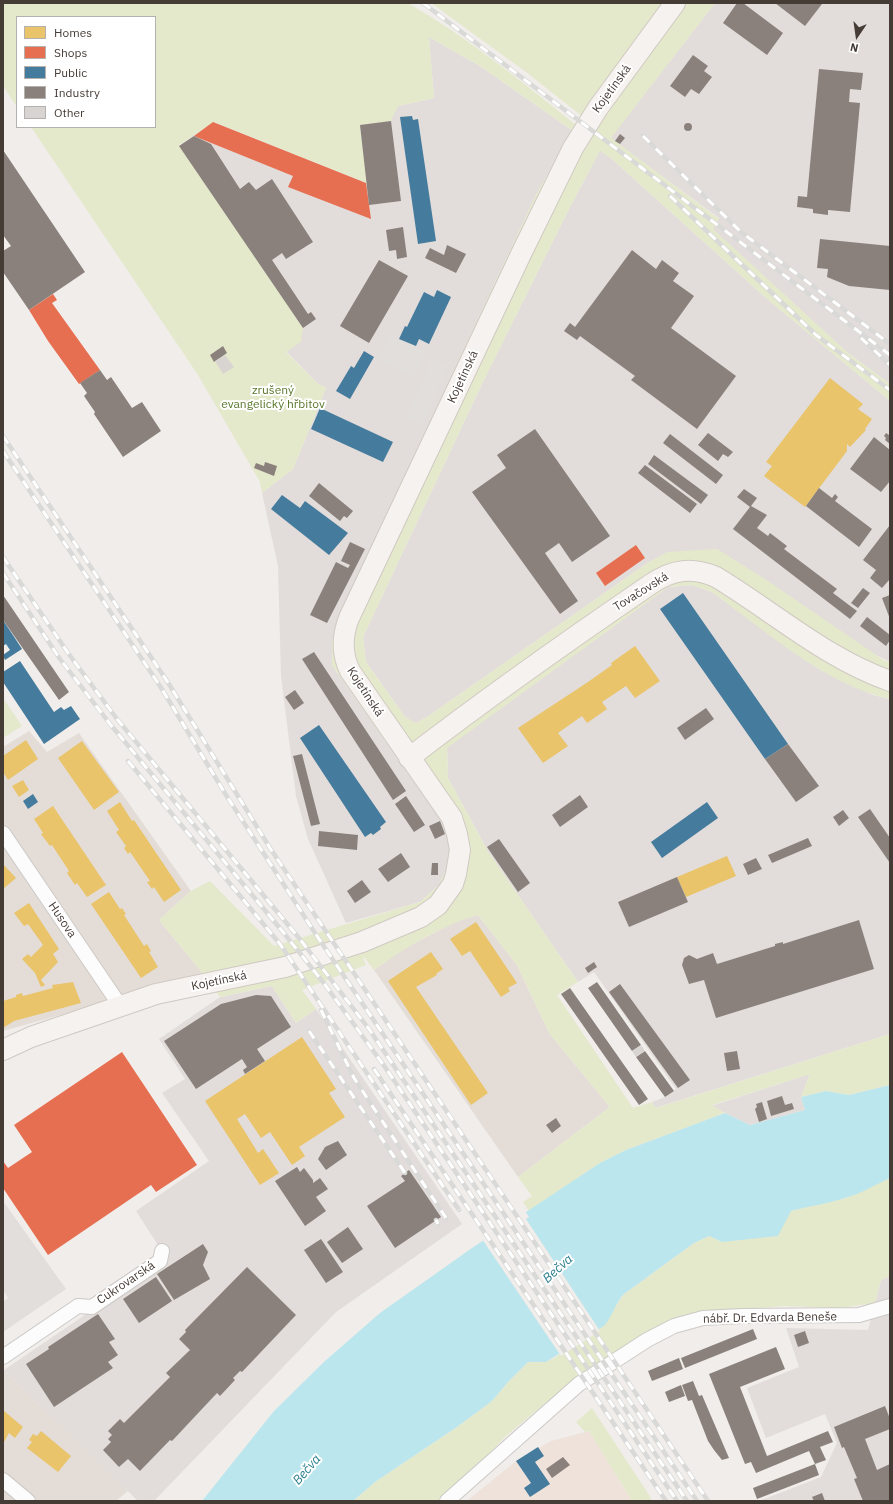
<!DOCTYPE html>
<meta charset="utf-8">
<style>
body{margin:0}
#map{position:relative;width:893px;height:1504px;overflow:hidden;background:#f0edea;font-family:"IBM Plex Sans",sans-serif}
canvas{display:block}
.frame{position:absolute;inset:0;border:4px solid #463c36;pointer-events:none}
.legend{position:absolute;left:16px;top:16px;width:140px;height:112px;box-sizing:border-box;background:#fff;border:1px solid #b5b1af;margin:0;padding:5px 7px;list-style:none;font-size:12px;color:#463c36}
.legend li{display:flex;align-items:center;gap:8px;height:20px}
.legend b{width:20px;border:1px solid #b5b1af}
.north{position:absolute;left:837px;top:16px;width:40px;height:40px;-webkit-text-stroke:3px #fff;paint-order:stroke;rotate:193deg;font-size:11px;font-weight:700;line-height:16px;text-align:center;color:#463c36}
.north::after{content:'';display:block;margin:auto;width:14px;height:18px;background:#463c36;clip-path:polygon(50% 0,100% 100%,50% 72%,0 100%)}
</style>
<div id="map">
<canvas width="893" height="1504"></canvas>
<div class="frame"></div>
<ul class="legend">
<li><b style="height:11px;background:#e9c46a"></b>Homes</li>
<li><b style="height:11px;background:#e76f51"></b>Shops</li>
<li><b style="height:11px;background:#457b9d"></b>Public</li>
<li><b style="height:11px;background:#8a817c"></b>Industry</li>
<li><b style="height:11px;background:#d8d4d1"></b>Other</li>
</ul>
<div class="north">N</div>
</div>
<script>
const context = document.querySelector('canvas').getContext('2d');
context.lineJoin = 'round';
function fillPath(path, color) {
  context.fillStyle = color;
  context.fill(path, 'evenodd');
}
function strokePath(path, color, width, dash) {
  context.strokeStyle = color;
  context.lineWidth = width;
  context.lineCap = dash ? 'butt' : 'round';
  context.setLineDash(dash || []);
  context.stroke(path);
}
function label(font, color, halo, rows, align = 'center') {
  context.font = font + ' "IBM Plex Sans",sans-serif';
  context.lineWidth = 4;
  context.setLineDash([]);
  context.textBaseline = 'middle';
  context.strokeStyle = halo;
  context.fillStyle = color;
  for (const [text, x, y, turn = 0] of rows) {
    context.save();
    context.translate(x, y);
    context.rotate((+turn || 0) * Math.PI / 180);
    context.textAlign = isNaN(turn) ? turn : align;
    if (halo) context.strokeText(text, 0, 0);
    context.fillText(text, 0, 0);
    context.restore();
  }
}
fillPath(new Path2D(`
 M29 731 47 752 79 733 191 891 159 920 204 975 3 1031V747Z
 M478 915 517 965 549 1033 610 1107 518 1177 374 970 403 949 455 922Z
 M3 1370H4L128 1491 116 1501H3Z`), '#e4ddd7');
fillPath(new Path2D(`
 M589 1431 632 1501H467L516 1461 551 1441Z`), '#efe2da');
fillPath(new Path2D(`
 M715 3H890V384L848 353 712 229 719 218 610 138Z
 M429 37 480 66 573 131 537 193 342 609 332 642V665L440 819 452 842 450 861 439 885 420 902 346 923 308 839 296 796 281 676 278 566 262 493 293 469 326 388 317 383 286 351 179 146 213 122 367 183 360 125 398 106 434 98Z
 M600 150 612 159 766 298 890 401V662L668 552 649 562 427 717 416 723 413 722 405 717 366 662 363 637 481 386 569 209Z
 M692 585 712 592 817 668 873 695 890 699V1034L655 1108 652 1102 665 1097 676 1089 594 972 578 982 489 853 448 778 447 747 668 587Z
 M272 986 296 1023 316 1009 462 1224 336 1312 154 1501H138L4 1370 167 1259 136 1211 209 1161 162 1093 185 1079 159 1039 220 997Z
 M810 1074 801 1097 805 1110 750 1125 711 1106Z
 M890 1276V1501H759L821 1477 837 1443 825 1414 766 1438 747 1388 799 1367 786 1328 868 1330 881 1280Z`), '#e2ddda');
fillPath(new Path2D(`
 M3 3H408C468 38 523 82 577 126L583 117 526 72 431 3H715L611 138 719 219 713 229 848 353 890 384V401L766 298 612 159 600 151 569 209 481 386 363 637 366 662 405 717 416 723 427 717 649 562 668 552 717 549 765 579 885 661 890 662V699C826 685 764 630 712 592L692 585 668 587 447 748 448 778 489 853 578 982 557 995 633 1108 652 1102 656 1108 890 1034V1085L849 1095 826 1091 801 1097 810 1074 712 1105 725 1113 626 1150 600 1163 529 1211 523 1202 532 1196 518 1177 610 1107 549 1033 517 965 478 915C440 926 406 947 374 970L364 957 363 958 366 965 302 990 316 1009 296 1023 272 986 220 997 204 975 159 920 191 891 210 881 274 946 420 902 439 885 450 861 452 842 440 819 332 665V642L342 609 537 193 573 131 480 66 429 37 434 98 398 106 391 121 360 125 367 183 214 122 179 145 303 328 301 342 286 352 317 383 326 388 293 469 262 493 260 482 198 375 31 127H155V17H17V107L3 86Z
 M3 698 22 726 3 738Z
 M890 1178V1276L881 1280 875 1303 839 1308 785 1306 710 1312 668 1322 622 1348 543 1405 506 1436 468 1475 437 1501H353L375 1482 457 1427 492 1401 509 1381 528 1362H546L556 1357 616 1305 624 1294 694 1243 709 1236 722 1242 791 1211 814 1204H821L846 1198Z
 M592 1408 649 1495 652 1501H632L589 1431 585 1432 576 1422Z`), '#e5e9cb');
fillPath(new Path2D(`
 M389 334 426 352 415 377 377 359Z
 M432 359 448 367 422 425 405 417Z
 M3 1201 66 1289 3 1332V1302L8 1298 3 1290Z`), '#e2dedb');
fillPath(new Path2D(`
 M890 1085V1178C875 1185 860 1194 845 1198 827 1204 809 1206 791 1211L778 1236 722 1242 709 1236 694 1243 624 1294C615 1303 613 1316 604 1326L546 1362H528L509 1381 492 1401 457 1427 375 1482 353 1501H202L274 1411 325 1361 380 1313 472 1248 600 1163 626 1150 725 1113 750 1125 805 1110 801 1097 826 1091 849 1095Z`), '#bce6ed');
fillPath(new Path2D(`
 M525 1211 529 1217 526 1219 600 1331 561 1356 482 1239Z`), '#f0edea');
fillPath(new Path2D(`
 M830 378 863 404 858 409 872 419 865 429 866 430 850 447 847 444V451L805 507 764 476 772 466 766 462Z
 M635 646 660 681 635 698 626 686 602 702 607 709 587 723 582 716 558 733 568 746 543 763 518 728 588 682 612 665 611 663Z
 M26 740 38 759 8 780 3 772V756Z
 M82 741 119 792 94 810 58 758Z
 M23 780 29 790 19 797 12 786Z
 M120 802 132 821 134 820 181 890 164 902 154 887 152 889 147 882 150 881 130 852 128 854 124 848 126 846 116 832 119 830 107 811Z
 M53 806 106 885 87 897 77 883 75 885 67 873 69 871 52 845 50 846 41 834 43 833 34 819Z
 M727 856 736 876 686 897 677 877Z
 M3 864 16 878 3 889Z
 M109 892 120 909 122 908 126 914 124 915 144 946 147 944 151 951 149 952 158 967 141 978 91 904Z
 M29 903 59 949 53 954 58 962 41 980 45 985 41 987 35 973 22 959 28 954 31 957 43 945 28 924 24 926 14 913Z
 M476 922 517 983 508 988 510 991 501 997 470 951 462 956 450 939Z
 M431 952 443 969 436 974 437 975 416 987 488 1093 471 1105 388 981Z
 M73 982 81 1003 14 1021 3 1028V1001L16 997V995L22 993 23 996 53 988 52 985Z
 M302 1037 336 1089 329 1093 345 1117 299 1147 305 1156 292 1165 270 1132 261 1138 245 1114 237 1119 258 1153 263 1149 279 1173 260 1185 205 1101Z
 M3 1410 23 1427 15 1438 9 1433 3 1444Z
 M41 1431 71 1456 58 1472 27 1448 32 1442 29 1440 33 1434 37 1436Z`), '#e9c46a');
fillPath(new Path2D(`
 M213 122 366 183 371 219 288 187 293 176 194 136Z
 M53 294 57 300 52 303 100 370 79 384 48 341 29 310Z
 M636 545 645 558 605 586 596 573Z
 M122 1052 197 1165 156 1192 151 1185 48 1255 3 1188V1161L8 1168 32 1152 14 1125Z`), '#e76f51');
fillPath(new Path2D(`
 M412 116 413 120 418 119 436 241 418 244 400 117Z
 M437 290 451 297 429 344 419 339 416 346 399 339 405 326 407 327 424 292 434 297Z
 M364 351 374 357 350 399 336 391 351 366 354 368Z
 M320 408 393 442 383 462 311 429Z
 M282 495 300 508 305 501 348 533 329 555 271 509Z
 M683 593 788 744 765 759 660 609Z
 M3 620 22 649 5 660 3 655 10 650 6 644 3 646Z
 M20 661 54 712 61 707 64 710 71 706 80 719 44 744 3 682V672Z
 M319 725 386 822 380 827 381 829 373 835 371 833 365 837 300 738Z
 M33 794 38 802 28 809 23 801Z
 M707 802 718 818 662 858 651 842Z
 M538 1447 544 1456 535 1462 550 1484 530 1497 524 1488 531 1483 516 1461Z`), '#457b9d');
fillPath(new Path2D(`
 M737 3H743L783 33 767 55 723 23Z
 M775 3H821L822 4 805 26Z
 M693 55 708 66 704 71 712 77 699 94 691 89 685 97 670 86Z
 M819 69 863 73 861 90 850 89 849 102 860 103 850 212 828 210V215L813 213V209L797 207 798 196 807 197Z
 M391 121 401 201 369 205 360 125Z
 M684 127a4 4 0 1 1 8 0a4 4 0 1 1-8 0Z
 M620 134 625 138 620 144 615 141Z
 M194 136 211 144 240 189 249 182 256 190 272 179 313 242 286 259 282 253 272 260 308 314 311 312 316 319 303 328 179 146Z
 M3 150 85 272 29 310 3 272V251L11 246 3 235Z
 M403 227 407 257 397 259 396 250 389 251 386 230Z
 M820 239 890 246V290L849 286 827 277 828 269 817 268Z
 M447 245 466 254 456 273 425 258 430 248 444 255Z
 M632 250 656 269 662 260 679 273 673 281 694 296 671 328 736 376 697 429 631 380 635 376 580 336 577 340 564 331 570 323 575 327Z
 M379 260 408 276 369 343 340 326Z
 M223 346 227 353 214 362 210 355Z
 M100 370 107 380 111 377 132 408 142 402 161 431 123 457 94 414 95 412 84 396 87 393 80 383Z
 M535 429 610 536 572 562 559 543 545 553 578 601 560 614 472 492 506 468 497 455Z
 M708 433 733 452 728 457 723 454 718 461 698 445Z
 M886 433 889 435 890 433V444L885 440 886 438 884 436Z
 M670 434 723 475 716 484 663 443Z
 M874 437 890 450V481L881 492 850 469Z
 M654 455 708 495 701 504 648 464Z
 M265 462 277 466 274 476 254 468 256 463 264 466Z
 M645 465 697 504 690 513 638 473Z
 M319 483 353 511 347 518 344 516 340 521 309 496Z
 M819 488 832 498 835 494 838 497 835 501 872 529 859 547 806 506Z
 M744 489 757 498 751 506 767 515 757 528 768 536 770 533 787 546 784 549 837 589 833 593 857 611 850 619 733 529 750 507 737 497Z
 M890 525V579L882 588 870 578 876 570 863 560Z
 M350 542 365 549 327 623 310 615 336 562 348 568 350 565 341 561Z
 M863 588 870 593 858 608 851 603Z
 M3 595 69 692 59 700 3 620Z
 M890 595V619L882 598Z
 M867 617 890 635V640L886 646 860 626Z
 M314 652 406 791 393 800 302 659Z
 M295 690 304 703 294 710 285 697Z
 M706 708 714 719 685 740 677 728Z
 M788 744 819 786 796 802 765 759Z
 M302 754 320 824 311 826 293 756Z
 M580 795 588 807 560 827 552 815Z
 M406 796 425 825 414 832 395 804Z
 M870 809 890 838V863L858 817Z
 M843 810 849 818 839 826 833 817Z
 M440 821 445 834 435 839 429 826Z
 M319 831 358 835 357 850 318 846Z
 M808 838 812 846 772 863 768 855Z
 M499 839 530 883 518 892 487 847Z
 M401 853 410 867 388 882 378 869Z
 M756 858 762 869 748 875 743 864Z
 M432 863H438V875H431Z
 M677 877 688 902 629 927 618 902Z
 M362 880 371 892 355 903 347 891Z
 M859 920 874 969 716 1018 704 980 689 984 682 965 684 958 689 955 697 959 713 953 717 964 775 946V944L783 942V944Z
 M594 962 597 967 588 973 585 968Z
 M597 982 641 1045 632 1051 588 988Z
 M620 984 690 1080 678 1088 609 992Z
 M570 988 648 1099 639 1105 561 994Z
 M256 995 271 996 291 1027 257 1049 265 1061 245 1074 243 1070 247 1067 242 1059 196 1089 164 1041 221 1004Z
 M645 1051 674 1091 665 1097 636 1057Z
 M737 1051 740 1069 727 1071 724 1053Z
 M782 1096 785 1105 792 1103 794 1109 771 1116 767 1101Z
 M762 1102 767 1119 759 1122 755 1109 757 1107 756 1104Z
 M556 1118 561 1126 552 1133 546 1125Z
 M338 1141 347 1155 326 1170 318 1159 325 1147Z
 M297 1167 300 1172 304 1168 313 1180V1183L320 1178 328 1189 316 1197 326 1211 305 1226 275 1181Z
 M409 1170 441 1217 395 1248 367 1206 405 1181 401 1176Z
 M348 1227 363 1249 342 1263 327 1242Z
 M321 1239 343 1272 326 1283 304 1250Z
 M203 1244 208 1252 203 1265 210 1279 174 1300 157 1274Z
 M247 1267 296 1315 242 1372 240 1371 233 1378 235 1380 220 1396 217 1393 172 1441 170 1440 140 1471 128 1459 119 1467 103 1450 111 1442 108 1439 112 1435 108 1431 120 1419 124 1423 170 1377 166 1373 190 1350 179 1339 186 1332 185 1330Z
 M156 1277 172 1301 139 1323 123 1299Z
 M98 1314 115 1339 109 1342 118 1355 108 1362 113 1368 54 1407 26 1364 49 1349 48 1347Z
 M753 1329 757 1339 685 1368 681 1358Z
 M805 1331 809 1343 798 1347 794 1335Z
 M776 1347 785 1369 740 1387 767 1456 828 1431 833 1442 820 1447 826 1460 815 1464 819 1475 757 1499 753 1488 815 1464 809 1451 756 1473 751 1462 745 1464 709 1374Z
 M679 1358 683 1369 652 1381 648 1371Z
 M693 1381 699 1396 702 1395 729 1458 722 1460 714 1450 708 1441 692 1400 688 1401 682 1385Z
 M681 1385 685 1396 669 1402 665 1392Z
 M885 1406 890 1419V1429L865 1439 877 1470 890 1464V1501H863L854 1479 857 1478 844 1447 842 1448 834 1427Z
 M563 1457 570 1465 552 1478 546 1469Z
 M822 1493 825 1501H814L812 1497Z`), '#8a817c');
fillPath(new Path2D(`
 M225 355 234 367 223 374 215 361Z
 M641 1045 645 1051 636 1057 632 1051Z`), '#d8d4d1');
const street = new Path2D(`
 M3 833 121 1007
 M3 1357 78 1306 92 1307 160 1261 162 1251
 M3 1480 28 1501
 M447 1501 579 1384 647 1340 674 1326 703 1318 742 1316 859 1315 890 1306`);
const secondary = new Path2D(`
 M409 758C488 697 569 640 651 584 673 569 692 567 716 577 774 612 825 658 890 681
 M3 1050 31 1037 156 994 285 967 362 942 421 917 438 905 453 884 456 874 460 850 457 834 452 818 350 671C341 653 342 636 349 618L522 252 573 148 598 108 675 3`);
strokePath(street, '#ccc9c6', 16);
strokePath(secondary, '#d0c9c3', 22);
strokePath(street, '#fdfcfc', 14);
strokePath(secondary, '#f6f2ef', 20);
const rail = new Path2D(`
 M423 3 890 355
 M643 136 741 232 890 344
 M670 196 816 335 890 390
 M861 338 890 365
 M3 436 167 681 270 848 708 1501
 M3 451 160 686 226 795 315 933 697 1501
 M3 557 68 653 117 719 299 938 369 1029 687 1501
 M3 573 60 659 110 724 283 932 323 982 385 1067 677 1501
 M128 761 280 944 459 1210
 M321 1010 354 1078 446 1218
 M309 1031 405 1173
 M374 1069 666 1501
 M436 1220 438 1224`);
strokePath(rail, '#d9d9d8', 4.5);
strokePath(rail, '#fff', 3, [9]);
label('12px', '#463c36', '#fff', [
 ["Kojetínská",612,89,-54],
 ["Kojetínská",463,377,-65],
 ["Tovačovská",641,592,-32],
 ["Kojetínská",365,692,57],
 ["Husova",62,920,56],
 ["Kojetínská",219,981,-12],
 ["Cukrovarská",126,1283,-34],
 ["nábř. Dr. Edvarda Beneše",770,1318,-1]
]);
label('12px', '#5a762b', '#fff', [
 ["zrušený",273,391],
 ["evangelický hřbitov",273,405]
]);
label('italic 13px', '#2c7f8f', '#fff', [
 ["Bečva",558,1269,-42],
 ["Bečva",307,1470,-49]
]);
</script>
